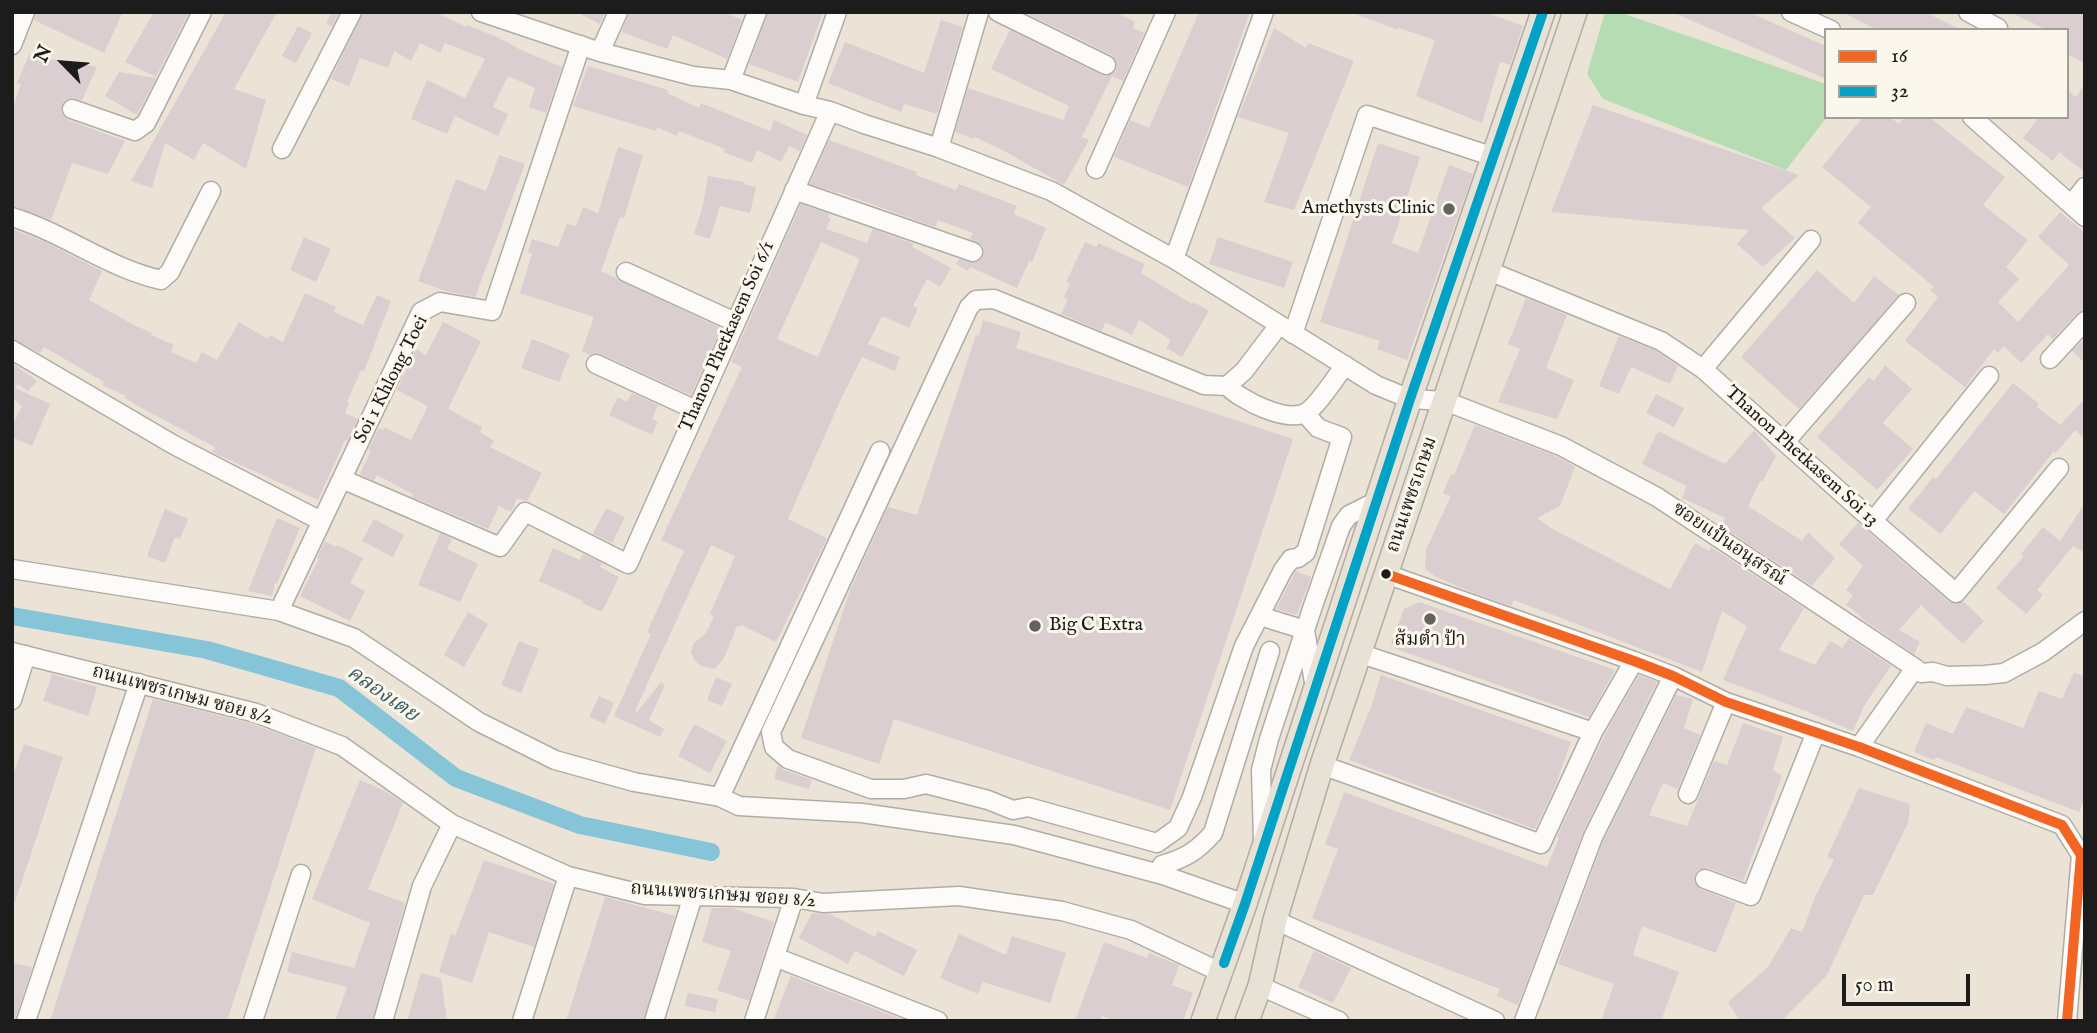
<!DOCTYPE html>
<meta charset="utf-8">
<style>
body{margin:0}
#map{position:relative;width:2097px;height:1033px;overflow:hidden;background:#ebe3d6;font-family:"IM FELL English",serif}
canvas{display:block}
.frame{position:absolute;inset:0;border:14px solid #1c1c1c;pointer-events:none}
.legend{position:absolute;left:1824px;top:28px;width:245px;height:91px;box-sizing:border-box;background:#fbf7ec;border:2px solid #a29f99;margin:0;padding:9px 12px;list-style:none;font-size:21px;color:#1c1c1c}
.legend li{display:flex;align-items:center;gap:14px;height:35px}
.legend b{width:35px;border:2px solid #a29f99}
.north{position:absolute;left:28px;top:28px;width:70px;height:70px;-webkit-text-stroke:5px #fbf7ec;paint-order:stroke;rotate:295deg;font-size:19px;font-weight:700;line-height:28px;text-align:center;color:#1c1c1c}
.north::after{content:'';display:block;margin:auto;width:24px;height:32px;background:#1c1c1c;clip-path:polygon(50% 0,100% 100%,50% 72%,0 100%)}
.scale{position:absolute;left:1842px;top:974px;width:128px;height:32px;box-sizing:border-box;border:4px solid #1c1c1c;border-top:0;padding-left:9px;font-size:21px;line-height:24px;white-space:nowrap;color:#1c1c1c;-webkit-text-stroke:5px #fbf7ec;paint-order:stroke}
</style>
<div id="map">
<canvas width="2097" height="1033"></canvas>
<div class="frame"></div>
<ul class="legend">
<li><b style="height:9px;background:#f26522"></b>16</li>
<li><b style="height:9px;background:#01a2c5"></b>32</li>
</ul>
<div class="north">N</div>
<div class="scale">50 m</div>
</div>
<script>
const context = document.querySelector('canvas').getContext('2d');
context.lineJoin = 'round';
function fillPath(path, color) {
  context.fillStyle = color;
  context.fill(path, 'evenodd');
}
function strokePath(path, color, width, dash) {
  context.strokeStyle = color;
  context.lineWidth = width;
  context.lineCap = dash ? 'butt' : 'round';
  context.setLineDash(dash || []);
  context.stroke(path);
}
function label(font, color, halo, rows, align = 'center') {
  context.font = font + ' "IM FELL English","Noto Serif Thai",serif';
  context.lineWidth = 6;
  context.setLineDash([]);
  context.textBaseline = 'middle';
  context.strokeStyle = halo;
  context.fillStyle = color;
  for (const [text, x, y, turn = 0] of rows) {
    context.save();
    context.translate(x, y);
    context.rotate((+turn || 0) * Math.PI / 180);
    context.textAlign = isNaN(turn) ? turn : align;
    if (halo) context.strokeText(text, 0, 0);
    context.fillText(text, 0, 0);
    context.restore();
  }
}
fillPath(new Path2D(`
 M1605 12H1619L1826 84 1827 117 1786 170 1603 99 1587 74Z`), '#b5dcb2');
strokePath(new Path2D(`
 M12 616 207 650 339 688 456 778 580 825 711 852`), '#86c4d7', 18);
fillPath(new Path2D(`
 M36 12H123L104 53 34 20Z
 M154 12H189L156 77 125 62Z
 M226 12H277L234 89 266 100 246 169 203 143 194 160 165 143 152 188 131 181Z
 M332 12H339L332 27 326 23Z
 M363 12H435L466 27 467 25 497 37 521 50 562 67 546 113 529 107 535 88 508 76 493 107 508 114 498 136 455 116 447 134 411 119 427 80 465 98 485 59 445 43 440 53 420 43 411 61 394 51 388 68 360 58 349 86 331 79Z
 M576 12H605L600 24Z
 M629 12H724L742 20 727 59 673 35 667 49 622 32Z
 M768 12H823L798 82 749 64Z
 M1024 12H1115L1135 22 1133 28 1144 33 1123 81 1112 76 1082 137 1089 140 1064 185 1006 152 975 137 974 139 955 132 968 88 1063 120 1069 106 991 69 1010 30 1101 75 1107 76 1116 71 1117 64 1112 55Z
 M1199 12H1250L1188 187 1114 157 1130 120 1149 128Z
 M1355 12H1485L1523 26 1510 65 1500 62 1482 123 1416 96 1435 40 1399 28 1398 30 1355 14Z
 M1672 12H1748L1826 46V79Z
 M1842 12H1925L1961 30H1878Z
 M2010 12H2085V63L2067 54V30H2047Z
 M941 20 963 27 937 114 904 104 901 112 828 83 845 42 924 73Z
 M298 26 312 33 296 63 282 56Z
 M1274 28 1306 48 1308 43 1354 61 1294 210 1264 202 1289 133 1238 117Z
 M29 55 97 67 82 100 71 98 65 100 62 105 61 112 68 120 125 141 108 174 72 163 51 220 12 206V110L21 84 17 83Z
 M588 66 668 90 667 93 699 108 701 103 770 131 774 120 807 135 800 151 789 146 781 162 757 150 752 163 723 152 725 149 679 131 677 136 657 127 656 131 573 106Z
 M119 72 156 78 137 115 105 96Z
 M2085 83V172L2059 152 2053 161 2023 138 2039 117H2067V90L2076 97Z
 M1593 105 1799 175 1761 208 1795 238 1763 267 1737 244 1749 230 1551 212Z
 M1863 117H1890L1899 124 1905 117H1929L2005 177 1983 205 2028 240 2006 267 2019 279 1998 302 2018 322 2069 265 2038 237 2060 212 2085 233V310L2077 313 2053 339 2048 334 2021 363 2004 346 1998 353 1994 349 1965 387 1905 341 1938 297 1930 290 1934 287 1858 223 1871 207 1822 167Z
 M829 140 917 172 916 175 956 190 959 184 1017 206 1014 214 1046 228 1032 262 1029 261 1017 288 970 267 968 271 956 264 959 259 974 263 980 261 983 256 984 251 982 245 970 239 973 233 938 220 935 227 838 192V193L810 184Z
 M1378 143 1420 157 1392 243 1418 253 1449 165 1473 174 1407 360 1377 349 1380 341 1320 322Z
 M618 147 643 155 624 218 620 217 601 271 721 328 691 395 601 354 594 353 590 355 582 351 594 317 520 293 532 254 528 252 532 239 558 247 567 224 576 226 583 207 598 213Z
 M499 155 525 164 475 297 446 291 418 281 456 179 486 191Z
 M708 176 745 182 744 184 756 187 750 213 720 206 710 239 694 234 703 205Z
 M801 204 829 214 828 217 831 218 826 229 867 243 873 229 914 244 912 247 951 268 940 287 927 279 913 306 918 308 909 328 882 316 868 344 900 357 895 371 862 357 840 401 788 519 827 538 776 642 741 625 739 627 737 626 724 658 715 669 701 666 696 662 691 653 694 643 706 633 714 616 710 614 735 556 711 545 635 711 637 712 661 682 665 685 649 720 664 729 660 737 614 716 651 634 647 632 684 551 661 540 742 367 731 362ZM821 242 860 259 818 357 777 339Z
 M12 229 45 242 102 271 89 300 134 325 152 333 151 335 174 345 171 352 196 363 202 352 217 360 239 322 268 339 270 335 283 342 305 293 336 307 334 312 363 325 377 295 391 301 364 371 361 370 347 402 349 403 345 413 358 419 347 441 345 440 318 500 212 452 215 447 136 405 125 398 126 396 102 385 104 382 44 347 40 353 12 339Z
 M304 237 331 249 316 282 290 270Z
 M1218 237 1293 262 1284 288 1209 264Z
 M1085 242 1097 247 1098 243 1145 264 1141 273 1192 304 1194 302 1209 311 1182 357 1166 348 1171 340 1139 320 1132 335 1105 322 1102 331 1061 314 1068 299 1064 297 1070 284 1066 282Z
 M1817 270 1854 303 1874 276 1899 295 1799 409 1741 357Z
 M1526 298 1567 315 1546 368 1574 380 1557 419 1498 402 1520 349 1508 344Z
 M983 320 1021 332 1016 348 1293 439 1170 810 894 719 879 764 801 738 850 590 888 507 917 515 976 335 979 336Z
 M443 322 481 341 448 409 482 427 480 432 494 441 490 447 542 473 527 501 517 498 511 512 499 506 488 529 412 497 413 494 377 475 374 481 360 474 371 451 368 450 379 428 383 430 384 427 411 440 428 406 397 390 416 349 426 355Z
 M1619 336 1656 351 1678 366 1670 384 1631 367 1619 394 1599 386Z
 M2085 338V363L2072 351Z
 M532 339 570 354 559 382 521 368Z
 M12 363 37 381 28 391 18 384 15 388 50 404 32 446 12 437V427L22 406 12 398Z
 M1885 365 1912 389 1883 423 1913 449 1877 490 1817 437 1869 377 1874 381Z
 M2013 383 2039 404 2037 407 2060 425 2085 399V439L2075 430 2056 453 2054 451 2004 514 1974 491 1941 534 1908 509 1933 477 1936 479Z
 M632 393 658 405 652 419 658 422 652 435 609 415 618 397 627 402Z
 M1656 394 1684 408 1674 427 1646 413Z
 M1475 425 1556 456 1575 467 1560 506 1537 518 1554 530 1670 589 1695 543 1709 551 1711 547 1804 608 1779 650 1815 665 1830 641 1842 648 1849 638 1891 666 1865 704 1853 731 1806 711 1723 680 1747 626 1722 611 1702 672 1514 600 1511 606 1474 593 1436 577 1425 569 1426 550 1451 496 1443 493 1451 474 1454 475Z
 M1754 430 1776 456 1762 482 1760 481 1748 506 1802 541 1808 532 1835 558 1812 586 1721 526 1725 518 1682 498 1687 486 1642 464 1658 431 1725 464Z
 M2085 503V553L2073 546 2037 590 2043 595 2026 614 1996 588 2024 556 2021 554 2043 527 2060 541Z
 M606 508 625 517 612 543 593 534Z
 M165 509 188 519 180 539 175 537 165 563 147 556Z
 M277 518 300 528 277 584 275 583 272 596 248 591Z
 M374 519 404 535 393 557 362 541Z
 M1858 523 1949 602 1955 604 1963 601 1984 621 1963 644 1921 605 1899 630 1920 642 1914 654 1861 618 1862 617 1846 605 1853 595 1846 590 1863 566 1839 544Z
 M440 533 452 539 447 549 478 564 460 602 418 585Z
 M325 541 336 547 337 545 363 558 350 583 365 591 350 621 300 596 319 559 317 558Z
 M553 548 580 560 583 554 602 563 600 567 619 577 602 612 582 603 583 601 539 581Z
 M1296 571 1311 577 1297 615 1276 609Z
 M1419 602 1491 627 1615 670 1589 717 1396 649 1391 643 1404 609Z
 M468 612 488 624 464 667 444 655Z
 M519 641 539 649 521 693 501 685Z
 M2074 672 2085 677V798L2079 812 1936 757 1934 760 1914 752 1926 723 1953 734 1966 707 2023 728 2039 691 2062 699Z
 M52 674 97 687 88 716 43 701Z
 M1381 675 1571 742 1556 784 1535 829 1349 760 1371 707Z
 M1639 675 1657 682 1583 832 1518 1005 1497 996 1500 989 1312 918 1338 849 1325 844 1344 792 1547 867 1559 838 1557 837 1585 776 1610 725Z
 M716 677 732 684 722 706 707 700Z
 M1676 695 1693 699 1684 728 1700 735 1678 789 1663 783 1649 815 1687 826 1714 761 1727 765 1743 723 1783 737 1773 770 1782 776 1743 881 1708 868 1698 870 1694 876V882L1700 889 1736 903 1716 953 1642 926 1633 955 1679 972 1661 1021H1601L1614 984 1558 964 1603 842Z
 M599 696 614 703 605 724 589 717Z
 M153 699 253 724 316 748 227 1021H50Z
 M694 724 727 741 710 773 678 756Z
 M24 744 63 757 15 902H12V778Z
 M778 765 784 770 812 780 809 789 774 779Z
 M360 780 385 791 403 803 368 889 405 903 372 1021H335L347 987 287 972 292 952 354 968 370 923 312 899Z
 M1859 788 1910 804 1908 823 1873 895H1864L1827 975 1781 1021H1740L1728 1002 1768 967 1791 928 1802 932 1816 895 1834 860 1827 857Z
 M484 860 554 884 534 947 489 932 472 983 439 972 451 934 455 936Z
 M605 897 675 916 643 1021H566Z
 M712 908H732L774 922 749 1001 717 990 731 951 702 942Z
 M812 913 830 914 875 937 878 931 917 950 904 976 855 951 848 964 799 938Z
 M959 934 1006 955 1012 936 1066 953 1050 1003 983 982 978 994 940 978Z
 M1104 942 1147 958 1149 953 1179 965 1172 985 1193 993 1183 1021H1116L1102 1016 1100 1021H1075Z
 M1314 951 1351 968 1333 1003 1298 987Z
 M12 963 32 967 15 1021H12Z
 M421 973 441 978 447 1021H407Z
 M791 976 906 1021H773Z
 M688 993 718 999 715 1012 685 1006Z`), '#daced0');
const minor = new Path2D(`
 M481 12 600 52 693 76 731 80 804 105 830 111 864 124 939 148 1051 191 1174 259 1376 385 1410 399 1445 401 1561 446 1657 497 1915 668 1859 747
 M998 12 1106 65
 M1791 12 1831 30
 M1968 12 1998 28
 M12 45 25 12
 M600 52 618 12
 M731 80 757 12
 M804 105 837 12
 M72 109 135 131 146 123 202 12
 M1972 117 2085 217
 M939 148 979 12
 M282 149 352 12
 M1096 169 1166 12
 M794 190 973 252
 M2072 204 2085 187
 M12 217C64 233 108 268 161 280L170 272 211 191
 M1174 259 1264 12
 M1489 271 1661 341 1703 369 1873 521 1956 593 2059 468
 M626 272 735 322
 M1279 325 1244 371 1227 386 1204 385 994 299 976 300 969 307 771 732 774 747 788 759 871 789H904L926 784 988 800 1013 810 1028 807 1157 843 1178 828 1192 797 1244 646 1283 570 1291 559 1298 558 1306 552 1342 437 1318 428 1305 413
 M1293 334 1367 115 1494 157
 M12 350 174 445 321 521
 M2050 359 2085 321
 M596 364 696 410
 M1703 369 1811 240
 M1227 386C1241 400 1287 424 1307 412 1318 405 1336 377 1345 365
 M1785 442 1906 303
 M342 479 500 547 525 512 628 564 830 111
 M1873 521 1989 376
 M12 569 279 611 354 638 479 722 555 760 634 782 720 797 739 806 862 813 1014 835 1163 875 1245 904
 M1386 574 1634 661 1673 676 1726 702 1859 747 2062 825 2081 855 2067 1021
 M279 611 421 312 440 302 492 311 581 45
 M1260 616 1305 630 1315 688
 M12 652 256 713 342 746 452 824 568 876 645 895 794 898 823 903 959 896 1062 911 1131 930 1220 972
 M1359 653 1593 732
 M1915 668 1921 673 1933 672 1947 676 1985 675 2004 673 2043 652 2085 621
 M12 700 26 655
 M1322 765 1541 844 1593 732 1634 661
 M1688 794 1726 702
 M720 797 880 451
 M1263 840 1261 770 1269 739 1313 606 1341 526 1349 515 1377 501
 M1162 865C1186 858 1197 851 1213 833L1270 651
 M1705 879 1751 896 1816 732
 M1275 920 1495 1021
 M775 957 938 1021
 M1260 986 1339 1021
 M26 1021 139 683
 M253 1021 301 874
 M383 1021 422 886 452 824
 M522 1021 568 876
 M654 1021 693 896
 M754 1021 794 898
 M1524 1021 1593 837 1673 676`);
const major = new Path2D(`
 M1203 1021 1245 904 1410 399 1543 12
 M1247 1021 1260 986 1275 920 1322 765 1575 12`);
strokePath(minor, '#b1aca4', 21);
strokePath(major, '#b1aca4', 26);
strokePath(minor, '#fcfbf9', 18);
strokePath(major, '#e8e1d5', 23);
strokePath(new Path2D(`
 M1386 574 1634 661 1673 676 1726 702 1859 747 2062 825 2081 855 2067 1021`), '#f26522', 10);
strokePath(new Path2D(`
 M1224 963 1245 904 1410 399 1543 12`), '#01a2c5', 10);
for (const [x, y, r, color] of [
 [1449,209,7,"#64625d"],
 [1386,574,6,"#1c1c1c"],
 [1430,619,7,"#64625d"],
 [1035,626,7,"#64625d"]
]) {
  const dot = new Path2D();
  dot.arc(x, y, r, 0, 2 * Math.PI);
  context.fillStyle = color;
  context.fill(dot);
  strokePath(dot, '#fbf7ec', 2.5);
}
label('19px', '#1c1c1c', '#fbf7ec', [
 ["Amethysts Clinic",1435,209],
 ["Big C Extra",1049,626,"left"],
 ["ส้มตำ ป้า",1430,641,"center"]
], 'right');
label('19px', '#1c1c1c', '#fbf7ec', [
 ["Thanon Phetkasem Soi 6/1",728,337,-66],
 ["Soi 1 Khlong Toei",392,380,-63],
 ["Thanon Phetkasem Soi 13",1801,457,42],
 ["ถนนเพชรเกษม",1413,495,-71],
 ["ซอยแป้นอนุสรณ์",1729,545,34],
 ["ถนนเพชรเกษม ซอย 8/2",182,696,15],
 ["ถนนเพชรเกษม ซอย 8/2",723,896,4]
]);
label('italic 21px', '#355a67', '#fbf7ec', [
 ["คลองเตย",382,695,35]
]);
</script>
